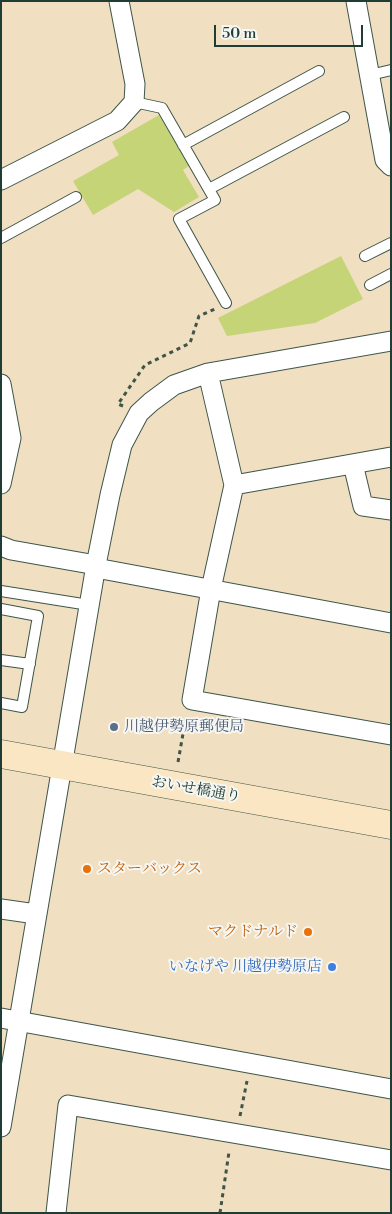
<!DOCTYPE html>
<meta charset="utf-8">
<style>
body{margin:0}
#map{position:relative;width:392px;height:1214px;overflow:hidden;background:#f1dfc1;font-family:"Libre Bodoni",serif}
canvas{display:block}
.frame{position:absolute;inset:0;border:2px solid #1f3d34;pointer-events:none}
.scale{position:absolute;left:214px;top:25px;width:149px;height:22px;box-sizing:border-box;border:2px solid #1f3d34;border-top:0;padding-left:6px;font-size:15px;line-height:18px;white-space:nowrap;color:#1f3d34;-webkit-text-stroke:4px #f6f6f2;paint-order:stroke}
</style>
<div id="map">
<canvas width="392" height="1214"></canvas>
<div class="frame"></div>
<div class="scale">50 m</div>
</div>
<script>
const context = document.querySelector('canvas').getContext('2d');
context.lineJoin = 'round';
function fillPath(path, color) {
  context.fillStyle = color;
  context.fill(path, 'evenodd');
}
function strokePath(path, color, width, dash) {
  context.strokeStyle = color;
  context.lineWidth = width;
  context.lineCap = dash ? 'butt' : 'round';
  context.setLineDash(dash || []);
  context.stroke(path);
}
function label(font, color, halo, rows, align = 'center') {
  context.font = font + ' "Libre Bodoni","Noto Serif JP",serif';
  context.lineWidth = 4;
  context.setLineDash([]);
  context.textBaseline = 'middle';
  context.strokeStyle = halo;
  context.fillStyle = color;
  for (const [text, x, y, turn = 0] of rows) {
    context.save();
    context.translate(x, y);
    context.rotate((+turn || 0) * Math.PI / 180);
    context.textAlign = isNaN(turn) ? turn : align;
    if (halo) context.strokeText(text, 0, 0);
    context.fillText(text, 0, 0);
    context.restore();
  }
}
fillPath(new Path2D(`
 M159 115 189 166 183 170 199 197 174 212 138 189 93 215 73 181 119 155 112 142Z
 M341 256 363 299 315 323 227 336 218 318Z`), '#c4d476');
const lane = new Path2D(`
 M370 75 391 70
 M134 102 162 108 215 200 179 219 226 303
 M183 145 319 71
 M209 189 344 117
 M1 238 76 197
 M365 256 391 243
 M370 285 391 274
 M1 591 89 605
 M1 609 38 616 22 707 1 703
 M1 660 30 664`);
const street = new Path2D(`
 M356 1 385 160 391 166
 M1 180 117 121 134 102 135 84 119 1
 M208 373 234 485 211 589 192 700 391 735
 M1 384 11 438 1 484
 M353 464 363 506 391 510
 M234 485 391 457
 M1 546 11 550 96 565
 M96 568 391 623
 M1 909 36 914
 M1 1018 391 1089
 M1 1127 96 565 110 495 122 445 139 413 151 402 174 385 208 373 391 341
 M56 1213 68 1105 391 1160`);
const secondary = new Path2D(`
 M1 754 391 825`);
strokePath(lane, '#3e5549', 12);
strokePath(street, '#3e5549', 21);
strokePath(secondary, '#3e5549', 29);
strokePath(new Path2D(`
 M123 406 118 404 145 365 190 343 199 316 215 309
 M178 762 186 717
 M240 1116 247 1081
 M220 1213 229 1152`), '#3e5549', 3, [4, 4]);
strokePath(lane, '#fff', 10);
strokePath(street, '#fff', 19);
strokePath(secondary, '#fbe6c4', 28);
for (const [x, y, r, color] of [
 [114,727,5,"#5c6f8a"],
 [87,869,5,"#e8710a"],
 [308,932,5,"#e8710a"],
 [332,967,5,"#3f7fe0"]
]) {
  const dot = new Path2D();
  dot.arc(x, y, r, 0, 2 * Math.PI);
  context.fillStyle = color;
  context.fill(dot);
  strokePath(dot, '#f6f6f2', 2);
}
label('15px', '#4e5e75', '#f6f6f2', [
 ["川越伊勢原郵便局",124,727]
], 'left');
label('15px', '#1f3d34', '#f6f6f2', [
 ["おいせ橋通り",196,790,10]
]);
label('15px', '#c56008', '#f6f6f2', [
 ["スターバックス",97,869],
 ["マクドナルド",298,932,"right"]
], 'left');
label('15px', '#366cbe', '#f6f6f2', [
 ["いなげや 川越伊勢原店",322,967]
], 'right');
</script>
